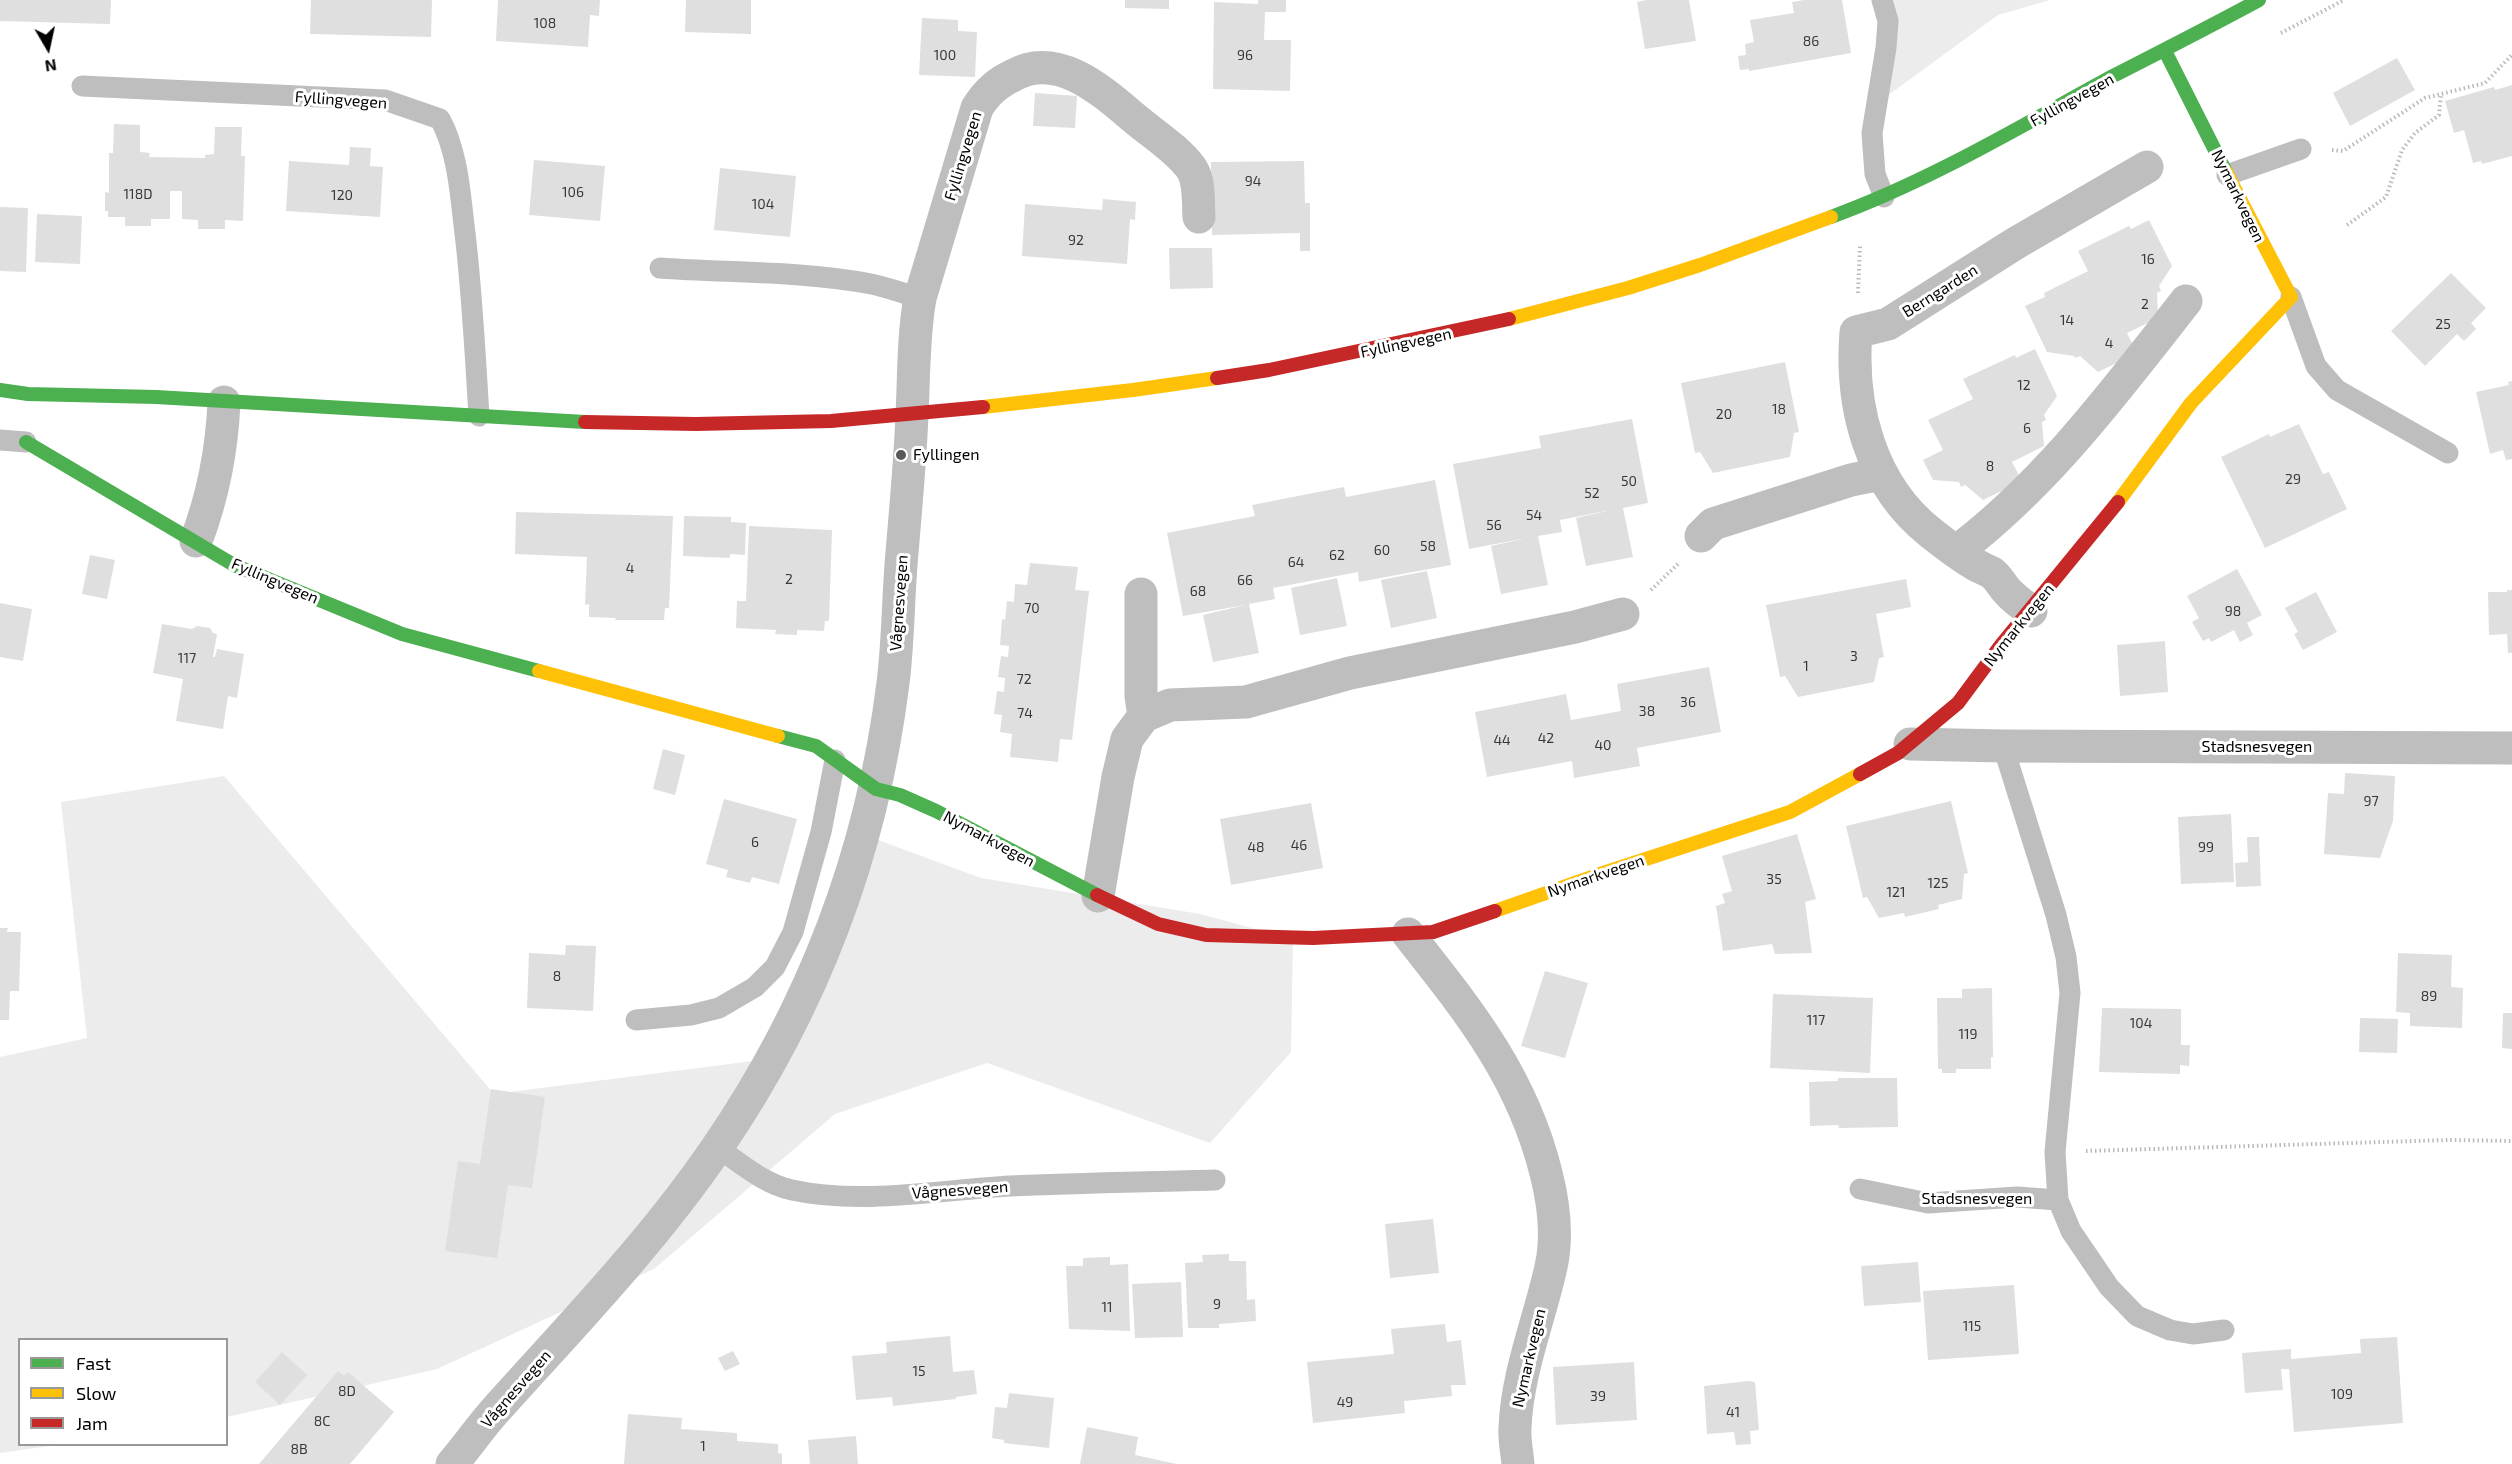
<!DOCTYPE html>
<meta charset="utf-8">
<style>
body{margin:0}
#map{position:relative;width:2512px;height:1464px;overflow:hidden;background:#fff;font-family:"Exo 2",sans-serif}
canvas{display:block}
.legend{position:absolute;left:18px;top:1338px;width:210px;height:108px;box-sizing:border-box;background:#fff;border:2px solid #999;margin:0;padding:8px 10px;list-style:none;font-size:18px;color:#000}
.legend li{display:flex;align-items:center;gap:12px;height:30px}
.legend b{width:30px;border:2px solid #999}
.north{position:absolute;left:18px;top:18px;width:60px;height:60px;-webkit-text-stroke:4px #fff;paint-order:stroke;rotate:171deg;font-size:16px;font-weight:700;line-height:24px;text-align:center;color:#000}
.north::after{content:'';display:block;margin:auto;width:21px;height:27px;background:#000;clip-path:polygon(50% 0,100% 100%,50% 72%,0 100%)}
</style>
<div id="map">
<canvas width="2512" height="1464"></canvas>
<ul class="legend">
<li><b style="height:8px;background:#4caf50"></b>Fast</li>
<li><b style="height:8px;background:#ffc107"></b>Slow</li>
<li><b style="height:8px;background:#c62828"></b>Jam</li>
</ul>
<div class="north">N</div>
</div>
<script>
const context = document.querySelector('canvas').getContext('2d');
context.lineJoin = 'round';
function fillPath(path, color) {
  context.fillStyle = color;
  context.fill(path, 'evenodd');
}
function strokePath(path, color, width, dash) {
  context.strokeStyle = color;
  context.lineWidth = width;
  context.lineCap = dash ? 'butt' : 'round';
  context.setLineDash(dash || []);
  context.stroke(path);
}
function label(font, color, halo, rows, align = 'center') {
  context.font = font + ' "Exo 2",sans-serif';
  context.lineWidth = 6;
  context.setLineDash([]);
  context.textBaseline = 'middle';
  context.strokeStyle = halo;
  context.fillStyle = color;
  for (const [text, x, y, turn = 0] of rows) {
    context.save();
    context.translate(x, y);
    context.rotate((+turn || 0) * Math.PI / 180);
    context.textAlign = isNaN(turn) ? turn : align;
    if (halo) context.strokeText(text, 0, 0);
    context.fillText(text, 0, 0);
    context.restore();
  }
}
fillPath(new Path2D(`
 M1872 0H2050L1998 15 1883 99 1897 36Z
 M224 776 494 1094 761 1060 859 833 981 878 1200 914 1293 939 1291 1052 1210 1143 987 1063 835 1114 654 1269 437 1369 227 1417 226 1340H20V1444L57 1445 0 1453V1057L87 1038 61 802Z`), '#ececec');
fillPath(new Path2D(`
 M0 0H111L110 24 0 21Z
 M311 0H432L431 37 310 34Z
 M498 0H600L599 16 590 15 588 47 496 41Z
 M686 0H751V34L685 32Z
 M1125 0H1169V9L1125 8Z
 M1258 0H1286V12H1265L1264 40H1291L1290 91 1213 89 1214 2 1258 4Z
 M1646 0H1689L1696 41 1645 49 1637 2Z
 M1804 0H1842L1851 53 1749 71V69L1740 70 1738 56 1746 55 1745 44 1754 42 1750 20 1794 13 1792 2Z
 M922 18 958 20V31L977 32 975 77 919 75Z
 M2397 58 2415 90 2350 126 2333 93Z
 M2512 85V156L2482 164 2481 161 2473 163 2464 130 2454 133 2445 101 2494 87 2495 90Z
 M1035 93 1077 96 1075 128 1033 126Z
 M114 124 140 125V152L150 153 149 157 205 158V155L214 154 215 127H242L241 156H245L243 221 225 220V229H198V220L182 219V191H170V219H151V226H125V217H108V211H105V192L109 193V153H113Z
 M350 147 371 148 370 166 383 167 380 217 286 211 289 161 349 165Z
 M534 160 605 166 600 221 529 215Z
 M1304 161 1305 203H1310V251H1300V233L1212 235 1211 162Z
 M720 168 796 176 790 237 714 230Z
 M1103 199 1136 202 1135 220 1130 219 1127 264 1022 256 1025 204 1102 210Z
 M0 207 28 208 26 272 0 271Z
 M37 214 82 216 80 264 35 262Z
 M2149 220 2172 266 2159 286 2161 291 2157 293 2158 318 2127 333 2137 353 2098 372 2080 356 2076 358 2074 356 2047 352 2025 306 2045 297 2044 293 2088 271 2078 251 2129 226 2131 229Z
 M1169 248H1212L1213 288 1170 289Z
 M2451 273 2486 308 2471 323 2476 329 2464 341 2457 334 2425 366 2391 331Z
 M2035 349 2057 396 2044 415 2046 420 2042 422 2044 446 2012 462 2022 481 1983 500 1965 485 1961 487 1959 482 1933 480 1923 460 1943 450 1928 420 1973 399 1963 379 2015 355 2016 358Z
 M1785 362 1799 432 1794 433 1790 457 1713 473 1700 452 1695 453 1681 383Z
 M2512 381V459L2506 460 2503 450 2490 454 2476 392 2509 385 2508 382Z
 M1632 419 1648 503 1623 508 1633 557 1586 566 1576 518 1611 510 1560 520 1562 532 1538 536 1548 585 1501 594 1491 546 1527 538 1469 549 1453 464 1541 448 1539 436Z
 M2299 424 2323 474 2329 472 2347 509 2265 548 2221 457 2269 434 2270 437Z
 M1435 480 1451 565 1359 582 1358 572 1273 588 1275 599 1249 604 1259 653 1213 662 1203 615 1245 605 1183 616 1167 533 1255 516 1252 505 1344 487 1346 497Z
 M516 512 673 516 669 608H665L664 620H615L616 618 589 617V604L585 605 587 557 515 554Z
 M684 516 731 517V522L746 523 745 555 730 554V558L683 556Z
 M749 526 832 530 829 621H825L824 631 797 630V635L775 634 776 630 736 628 737 601H746Z
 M90 555 115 560 107 599 82 594Z
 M1030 563 1078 567 1075 590 1089 591 1072 740 1060 739 1058 762 1010 757 1012 734 1000 732 1002 715 994 714 997 691 1004 692 1005 678 998 677 1001 656 1008 657 1009 646 1000 645 1002 619 1005 620 1007 601 1014 602 1015 584 1027 585Z
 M2237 569 2262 615 2247 623 2253 635 2240 642 2234 630 2211 642 2209 638 2203 641 2192 622 2199 618 2187 596Z
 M1427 571 1437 618 1391 628 1381 580Z
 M1337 578 1347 626 1300 635 1291 588Z
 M1906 579 1911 607 1876 614 1884 657 1879 658 1874 682 1798 697 1785 676 1780 677 1766 605Z
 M2507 590H2512V653H2508L2507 634 2489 635 2488 592H2507Z
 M2316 592 2337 632 2303 650 2294 634 2298 632 2285 608Z
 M0 603 32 609 23 661 0 657Z
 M162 624 192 629 197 626 210 628 213 633 217 634 213 657H215L217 649 244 654 237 698 228 696 223 729 176 721 183 679 153 673Z
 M2165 641 2168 692 2120 696 2117 645Z
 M1709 667 1721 732 1637 748 1640 766 1574 778 1572 761 1487 777 1475 712 1566 694 1571 720 1621 711 1617 684Z
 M663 749 685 755 675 795 653 789Z
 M2345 773 2395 776 2393 821 2380 858 2324 854 2328 793 2344 794Z
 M724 799 797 819 779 884 752 877 750 883 726 877 728 870 706 864Z
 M1951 801 1968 873 1964 874 1962 899 1938 905 1939 909 1905 917 1904 913 1879 918 1867 897 1863 898 1846 826Z
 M1311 803 1323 868 1231 885 1220 819Z
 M2231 814 2234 882 2181 884 2178 817Z
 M1797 834 1816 899 1805 902 1812 953 1775 954 1772 944 1723 951 1716 906 1725 903 1722 894 1732 891 1722 856Z
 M2247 837H2259L2261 886 2236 887 2235 863 2248 862Z
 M0 928H8L7 932H21L19 991H10L9 1020H0Z
 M566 945 596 946 593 1011 527 1008 529 953 565 955Z
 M2398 953 2452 955 2451 987 2463 988 2462 1028 2410 1026V1013L2396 1012Z
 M1545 971 1588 983 1565 1058 1521 1046Z
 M1992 988 1993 1057H1991V1069H1956V1073H1942V1069H1938L1937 998H1962V989Z
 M1773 994 1873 998 1870 1073 1770 1068Z
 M2102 1008 2181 1009V1045H2190L2189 1066 2180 1065V1074L2099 1072Z
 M2503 1013H2512V1049L2502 1048Z
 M2360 1018 2398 1019 2397 1053 2359 1052Z
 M1838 1078H1897L1898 1127 1839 1128 1838 1125 1810 1126 1809 1082 1838 1081Z
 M491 1089 545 1097 532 1188 508 1185 497 1258 445 1251 458 1161 480 1164Z
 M1433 1219 1439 1273 1390 1278 1385 1224Z
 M1229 1254V1261H1246L1247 1300 1255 1299 1256 1321 1219 1324V1328H1188L1185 1263 1203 1262 1202 1255Z
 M1110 1257V1265L1128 1264 1130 1331 1069 1329 1066 1266H1083V1258Z
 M1918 1262 1921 1302 1864 1306 1861 1266Z
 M1181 1282 1183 1337 1135 1338 1132 1284Z
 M2014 1285 2019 1354 1928 1360 1923 1291Z
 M1445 1324 1447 1342 1461 1340 1466 1385H1451L1452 1396 1404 1401 1405 1413 1313 1423 1307 1362 1394 1354 1391 1329Z
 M950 1336 953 1372 974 1370 977 1394 956 1397V1399L893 1406 892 1397 856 1400 852 1356 887 1353 886 1342Z
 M2397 1337 2403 1423 2294 1432 2289 1369H2281L2283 1390 2245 1393 2242 1353 2291 1349V1359L2361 1353 2360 1339Z
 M733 1351 740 1364 725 1371 718 1358Z
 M282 1352 307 1375 280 1405 255 1382Z
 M1634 1362 1637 1420 1556 1425 1553 1367Z
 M338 1371 344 1376 348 1372 394 1412 350 1464H259Z
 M1748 1381 1755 1382 1759 1430 1750 1431 1751 1444 1736 1445 1734 1432 1707 1434 1704 1386Z
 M1009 1393 1054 1398 1049 1448 1004 1443V1440L992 1438 995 1407 1007 1408Z
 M628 1414 682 1418 681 1429 737 1433V1441L778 1444V1453L782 1454V1464H624Z
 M1087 1427 1138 1437 1135 1455 1177 1464H1080Z
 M856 1436 858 1464H810L808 1440Z`), '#dfdfdf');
strokePath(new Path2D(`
 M2281 33 2344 0
 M2332 150 2343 151 2425 98 2485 83 2512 55
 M2347 225 2386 197 2402 150 2415 133 2439 115 2441 95
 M1858 293 1860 246
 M1651 590 1678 564
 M2086 1151 2448 1140 2512 1141`), '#b9b9b9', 4, [1.5, 3]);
strokePath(new Path2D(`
 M1882 0 1888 21 1886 48 1872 133 1875 174 1884 197
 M82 86 385 100 440 119C457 150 460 190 464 225 472 288 475 352 479 416
 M2227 175 2301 149
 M660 268C730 273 802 271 871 284 887 287 904 294 920 298
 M2291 297 2316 366 2337 390 2448 453
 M0 440 26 442
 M2003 746 2056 915 2066 957 2070 993 2055 1152 2058 1200 2071 1231 2109 1287 2137 1316 2170 1330 2193 1334 2224 1330
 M636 1020 691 1015 719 1008 755 987 775 967 793 932 821 832 835 760
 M717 1147C740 1163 764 1184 792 1190 861 1205 940 1190 1010 1186 1078 1183 1147 1182 1215 1180
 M1860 1189 1928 1203 2017 1197 2058 1200`), '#bebebe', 21);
strokePath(new Path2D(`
 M1701 536 1713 524 1851 480 1881 474
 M196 541C213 496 222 449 224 402
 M1957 551C2047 483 2116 390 2186 301
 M1141 594V696L1144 716
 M2031 611C2024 606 2016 600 2010 594 2003 588 1999 578 1992 573 1987 570 1981 568 1976 565 1960 556 1945 544 1931 533 1870 485 1850 406 1856 332L1888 324 2016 243 2147 167
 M1910 744 2003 746 2512 748
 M1098 896 1118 777 1127 739 1144 716 1170 705 1246 702 1350 673 1575 627 1623 614
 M1408 934C1468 1010 1522 1076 1546 1173 1554 1204 1558 1235 1551 1267 1539 1321 1517 1373 1515 1428 1514 1439 1517 1452 1518 1464
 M452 1464C466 1448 479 1429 493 1413 570 1327 651 1244 716 1149 813 1008 872 852 893 683 898 644 898 604 901 565 905 515 910 465 912 415 914 376 913 337 920 298L977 108C987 92 997 83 1014 75 1060 50 1105 94 1139 122 1156 136 1178 150 1191 168 1200 180 1198 202 1199 217`), '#bebebe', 33);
strokePath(new Path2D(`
 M2165 51 2226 172
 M1831 217C1930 181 2021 126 2113 76 2162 51 2211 26 2259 0
 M0 390 28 394 156 397 585 422
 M26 442 234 565 402 634 539 671
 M778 736 816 746 876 789 900 795 936 811 1097 895`), '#4caf50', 14);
strokePath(new Path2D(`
 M1509 319 1628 288 1700 265 1831 217
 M983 407 1133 390 1217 378
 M2118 502 2191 403 2291 297 2226 172
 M539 671 778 736
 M1495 911 1600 874 1790 812 1860 774`), '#ffc107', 14);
strokePath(new Path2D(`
 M1217 378 1269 370 1509 319
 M585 422 696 424 831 421 983 407
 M1860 774 1898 753 1958 703 2001 645 2118 502
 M1097 895 1158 924 1206 935 1313 938 1433 932 1495 911`), '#c62828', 14);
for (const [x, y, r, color] of [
 [901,455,6,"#595959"]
]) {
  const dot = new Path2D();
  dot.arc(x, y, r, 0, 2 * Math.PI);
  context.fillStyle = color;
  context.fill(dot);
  strokePath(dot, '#fff', 2);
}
label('14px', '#383838', null, [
 ["108",545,23],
 ["86",1811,41],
 ["100",945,55],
 ["96",1245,55],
 ["94",1253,181],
 ["106",573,192],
 ["118D",138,194],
 ["120",342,195],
 ["104",763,204],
 ["92",1076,240],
 ["16",2148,259],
 ["2",2145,304],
 ["14",2067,320],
 ["25",2443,324],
 ["4",2109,343],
 ["12",2024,385],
 ["18",1779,409],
 ["20",1724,414],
 ["6",2027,428],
 ["8",1990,466],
 ["29",2293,479],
 ["50",1629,481],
 ["52",1592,493],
 ["54",1534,515],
 ["56",1494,525],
 ["58",1428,546],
 ["60",1382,550],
 ["62",1337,555],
 ["64",1296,562],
 ["4",630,568],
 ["2",789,579],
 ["66",1245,580],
 ["68",1198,591],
 ["70",1032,608],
 ["98",2233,611],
 ["3",1854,656],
 ["117",187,658],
 ["1",1806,666],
 ["72",1024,679],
 ["36",1688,702],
 ["38",1647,711],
 ["74",1025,713],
 ["42",1546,738],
 ["44",1502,740],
 ["40",1603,745],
 ["97",2371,801],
 ["6",755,842],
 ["46",1299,845],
 ["48",1256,847],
 ["99",2206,847],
 ["35",1774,879],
 ["125",1938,883],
 ["121",1896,892],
 ["8",557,976],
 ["89",2429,996],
 ["117",1816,1020],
 ["104",2141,1023],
 ["119",1968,1034],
 ["9",1217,1304],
 ["11",1107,1307],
 ["115",1972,1326],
 ["15",919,1371],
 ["8D",347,1391],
 ["109",2342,1394],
 ["39",1598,1396],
 ["49",1345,1402],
 ["41",1733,1412],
 ["8C",322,1421],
 ["1",703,1446],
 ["8B",299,1449]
]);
label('16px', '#000', '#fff', [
 ["Fyllingvegen",341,100,4],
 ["Fyllingvegen",2072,100,-29],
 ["Fyllingvegen",963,156,-73],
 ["Nymarkvegen",2238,196,64],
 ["Berngarden",1940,291,-32],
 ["Fyllingvegen",1406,343,-12],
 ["Fyllingvegen",275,581,23],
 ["Vågnesvegen",899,603,-86],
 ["Nymarkvegen",2019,625,-51],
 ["Stadsnesvegen",2257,747],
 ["Nymarkvegen",989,839,28],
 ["Nymarkvegen",1596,876,-19],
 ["Vågnesvegen",960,1190,-4],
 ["Stadsnesvegen",1977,1199],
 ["Nymarkvegen",1529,1358,-77],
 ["Vågnesvegen",516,1389,-49]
]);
label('16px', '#000', '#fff', [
 ["Fyllingen",913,455]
], 'left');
</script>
